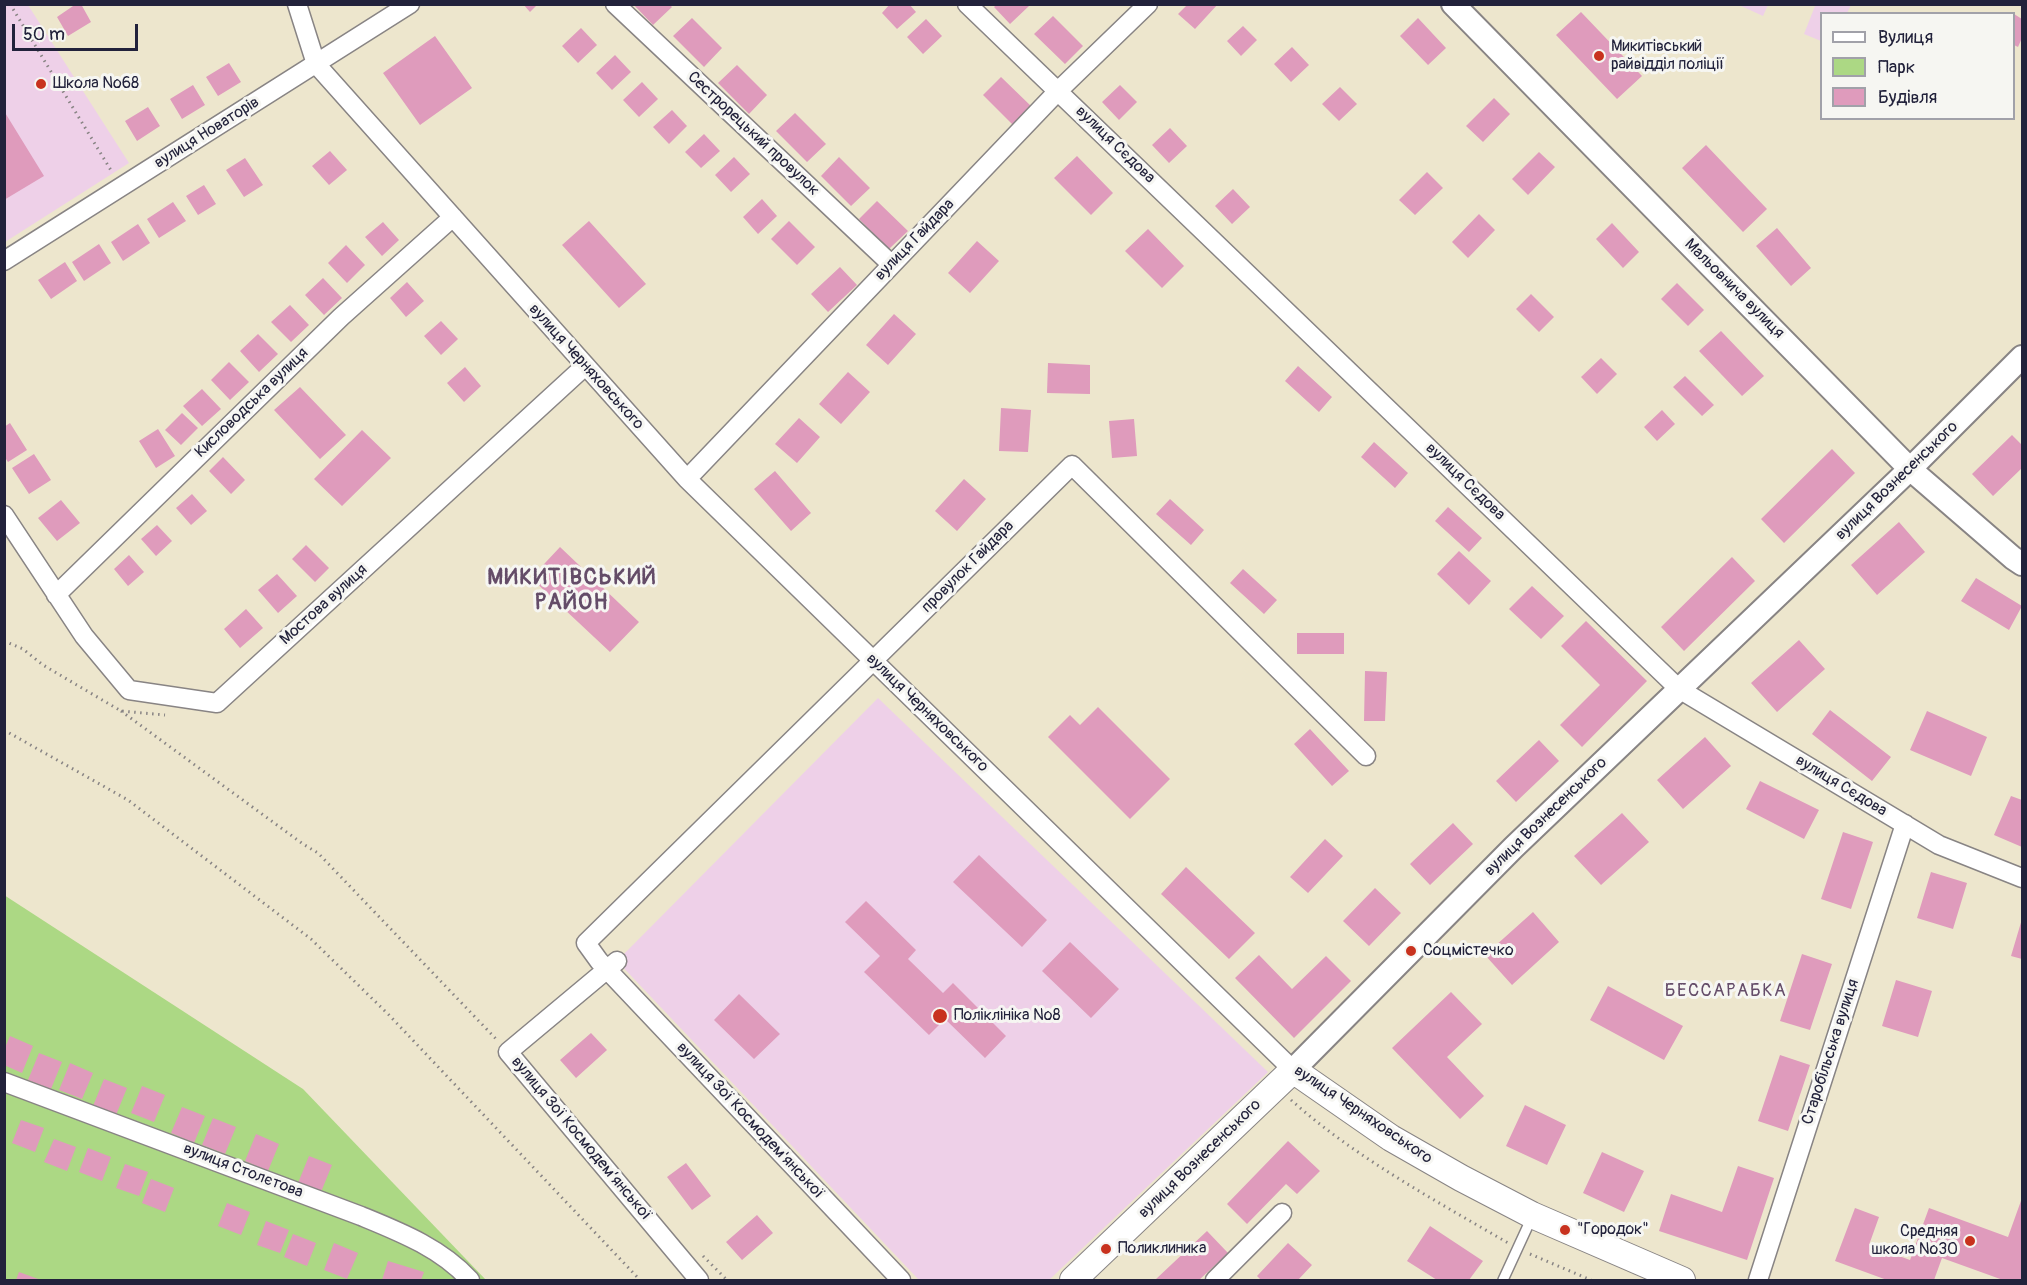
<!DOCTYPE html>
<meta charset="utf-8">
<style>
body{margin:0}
#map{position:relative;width:2027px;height:1285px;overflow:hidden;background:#ede6cd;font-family:Pangolin,sans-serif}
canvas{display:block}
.frame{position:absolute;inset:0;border:6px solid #22223b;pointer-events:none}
.legend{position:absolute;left:1820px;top:12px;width:195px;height:108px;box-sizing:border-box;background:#f6f6f2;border:2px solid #a1a1a9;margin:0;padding:8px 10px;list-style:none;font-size:18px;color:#22223b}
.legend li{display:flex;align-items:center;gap:12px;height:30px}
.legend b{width:30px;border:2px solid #a1a1a9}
.scale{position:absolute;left:12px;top:24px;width:126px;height:27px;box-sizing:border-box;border:3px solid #22223b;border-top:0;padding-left:8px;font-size:18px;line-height:21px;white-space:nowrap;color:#22223b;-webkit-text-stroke:4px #f6f6f2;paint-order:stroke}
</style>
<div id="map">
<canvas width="2027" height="1285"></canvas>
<div class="frame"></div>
<ul class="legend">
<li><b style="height:8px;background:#fff"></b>Вулиця</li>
<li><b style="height:16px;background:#acd884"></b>Парк</li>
<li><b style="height:16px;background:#df9bbc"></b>Будівля</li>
</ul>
<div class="scale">50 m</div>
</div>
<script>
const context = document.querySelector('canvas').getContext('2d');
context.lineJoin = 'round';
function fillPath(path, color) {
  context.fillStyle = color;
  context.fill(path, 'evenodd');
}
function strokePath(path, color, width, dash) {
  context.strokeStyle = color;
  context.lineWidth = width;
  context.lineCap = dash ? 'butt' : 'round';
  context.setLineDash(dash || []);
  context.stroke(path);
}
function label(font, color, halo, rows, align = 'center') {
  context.font = font + ' Pangolin,sans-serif';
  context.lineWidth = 6;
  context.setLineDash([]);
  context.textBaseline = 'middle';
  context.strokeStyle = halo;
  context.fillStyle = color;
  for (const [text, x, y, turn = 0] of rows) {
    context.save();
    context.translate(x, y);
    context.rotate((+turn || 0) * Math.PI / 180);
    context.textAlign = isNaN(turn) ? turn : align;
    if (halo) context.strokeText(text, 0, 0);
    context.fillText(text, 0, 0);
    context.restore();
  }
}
fillPath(new Path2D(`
 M5 5H28L129 163 5 242Z
 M1739 5V4L1768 5 1763 16Z
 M1812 5 1851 4V5L1847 13 1822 14 1821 41 1804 34 1815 6Z
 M878 698 1268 1072 1049 1280H919L617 961Z`), '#eed0e8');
fillPath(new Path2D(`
 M4 895 303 1089 486 1280H5Z`), '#acd884');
fillPath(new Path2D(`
 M76 4H81L91 22 68 36 57 17Z
 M523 4H538L530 12Z
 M633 4H669L672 7 653 25Z
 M890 4H909L916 12 897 29 882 13Z
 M997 4H1028L1029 6 1010 24 994 7Z
 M1188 4H1218L1195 29 1178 14Z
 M1581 12 1642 76 1617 99 1556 35Z
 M2014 14 2022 19V38L2018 47 2014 45Z
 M1053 16 1083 46 1065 64 1034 34Z
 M692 18 722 48 704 67 673 36Z
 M1418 18 1446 48 1428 65 1400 36Z
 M926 19 942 36 923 54 907 37Z
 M1243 26 1257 40 1241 56 1227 41Z
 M581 28 597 45 578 63 562 46Z
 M435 36 472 88 420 125 383 73Z
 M1292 47 1309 65 1291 82 1274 64Z
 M615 55 631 72 612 90 596 73Z
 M229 63 241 82 218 96 206 77Z
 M737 65 767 95 749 114 718 83Z
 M1001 77 1032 107 1014 126 983 95Z
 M642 82 658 99 639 117 623 100Z
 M193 85 205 105 182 119 170 99Z
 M1120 85 1137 102 1119 120 1102 102Z
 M1340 87 1357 104 1339 121 1322 104Z
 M1494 98 1510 114 1483 142 1466 126Z
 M148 107 160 126 137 141 125 121Z
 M672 110 687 126 669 144 653 127Z
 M4 111 44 176 4 200Z
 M795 113 826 144 807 162 776 131Z
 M1170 128 1187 146 1169 163 1152 145Z
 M704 134 720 151 701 168 685 152Z
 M1706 145 1767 209 1743 232 1682 168Z
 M330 151 347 170 329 185 312 166Z
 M1539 152 1555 167 1528 195 1512 179Z
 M1077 156 1113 193 1091 215 1054 178Z
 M734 157 750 174 731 192 715 175Z
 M839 157 870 188 851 206 821 176Z
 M245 158 263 185 244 197 226 170Z
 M1427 172 1443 188 1415 215 1399 200Z
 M204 185 216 204 198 215 186 196Z
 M1233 189 1250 207 1232 224 1215 206Z
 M762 199 777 216 758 234 743 217Z
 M877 201 908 231 889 249 859 219Z
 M173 202 186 221 159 238 147 219Z
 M1479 214 1495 230 1468 258 1452 242Z
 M589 221 646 284 619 308 562 245Z
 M789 221 815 247 797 265 771 239Z
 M383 222 399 240 382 256 365 237Z
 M1612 223 1639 252 1623 268 1596 239Z
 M138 224 150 243 123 261 111 242Z
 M1777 228 1811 268 1791 286 1756 246Z
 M1148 229 1184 266 1162 288 1125 251Z
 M977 241 999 261 970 293 948 273Z
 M99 244 111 263 84 281 72 262Z
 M346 245 365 265 347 283 328 263Z
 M65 262 77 281 51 299 38 280Z
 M840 267 857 285 828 312 811 294Z
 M323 278 342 298 324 315 305 295Z
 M407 282 424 301 406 317 390 298Z
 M1677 283 1704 310 1688 326 1661 299Z
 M1531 294 1554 317 1539 332 1516 309Z
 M290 305 309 325 291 342 271 322Z
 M894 314 916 334 888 365 866 345Z
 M441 321 458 339 441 355 424 336Z
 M1721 331 1764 376 1742 396 1699 351Z
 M258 334 278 354 259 372 240 351Z
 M1601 358 1617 374 1597 394 1581 377Z
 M229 362 249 382 230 400 211 380Z
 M1048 363 1090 365V394L1047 393Z
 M1298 366 1332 397 1319 412 1285 381Z
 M465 367 481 386 464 402 447 383Z
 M848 372 870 392 841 424 819 404Z
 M1685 376 1714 405 1702 416 1673 387Z
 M300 387 346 435 320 459 274 410Z
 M202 389 221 409 202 426 183 406Z
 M1001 408 1031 410 1028 452 999 451Z
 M1662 410 1675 424 1657 441 1644 427Z
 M182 413 198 428 181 445 165 430Z
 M799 418 820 437 797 463 775 444Z
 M1134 419 1137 456 1112 458 1109 421Z
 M10 423 27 450 8 462 4 456V427Z
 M158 429 175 456 156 468 139 441Z
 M362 430 391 458 342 506 314 479Z
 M2012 435 2022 445V468L1993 496 1972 474Z
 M1374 442 1408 473 1395 488 1361 457Z
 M1832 449 1855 473 1784 543 1761 519Z
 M34 454 51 480 29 494 12 468Z
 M223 457 245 480 231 494 209 471Z
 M775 471 811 513 791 531 754 489Z
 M964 479 986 499 957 531 935 511Z
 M192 494 207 511 191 525 176 508Z
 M1170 499 1204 530 1191 545 1156 514Z
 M61 500 80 523 57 541 38 518Z
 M1448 507 1482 538 1469 552 1435 521Z
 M1899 522 1925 552 1877 595 1851 565Z
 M157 525 172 541 156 556 141 539Z
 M306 545 329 568 315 582 292 559Z
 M560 547 639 622 610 652 531 578Z
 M1459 551 1491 581 1469 605 1437 574Z
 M129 555 144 572 128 586 114 569Z
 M1732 557 1755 581 1684 651 1661 627Z
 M1243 569 1277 600 1264 614 1230 583Z
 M277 574 297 596 278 613 258 590Z
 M1976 578 2022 606 2009 630 1961 601Z
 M1532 586 1564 616 1541 639 1509 609Z
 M246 609 263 628 240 648 224 629Z
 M1586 621 1647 681 1582 747 1560 725 1600 685 1561 646Z
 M1297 633H1344V654H1297Z
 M1799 640 1825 669 1777 712 1751 683Z
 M1365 671 1387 672 1385 721H1364Z
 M1098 707 1170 779 1130 819 1048 737 1070 715 1080 725Z
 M1830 710 1891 757 1872 781 1812 734Z
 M1927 711 1987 737 1971 776 1910 750Z
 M1310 729 1349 771 1332 786 1294 744Z
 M1705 737 1731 766 1683 809 1657 780Z
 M1539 740 1559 761 1516 802 1496 781Z
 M1760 781 1819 810 1804 839 1746 809Z
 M2011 796 2022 800V847L1994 835Z
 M1622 813 1649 842 1601 885 1574 856Z
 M1453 823 1473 844 1430 885 1410 864Z
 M1843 832 1873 842 1851 909 1821 899Z
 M1325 839 1343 856 1308 893 1290 877Z
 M979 855 1047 920 1022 947 953 882Z
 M1186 867 1255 933 1229 959 1161 894Z
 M1931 872 1967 883 1953 929 1917 918Z
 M1375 888 1401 913 1369 946 1343 921Z
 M866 901 916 950 908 959 943 993 953 983 1006 1036 985 1058 945 1019 929 1035 864 972 880 956 845 922Z
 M1533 912 1559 942 1512 985 1485 955Z
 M2022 919V959L2011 956Z
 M1070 942 1119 989 1091 1018 1042 971Z
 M1802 954 1832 964 1810 1030 1780 1021Z
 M1259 955 1292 989 1326 956 1351 981 1294 1038 1235 978Z
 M1896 980 1932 991 1918 1037 1882 1026Z
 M1608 986 1683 1026 1664 1060 1590 1020Z
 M1451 992 1482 1024 1447 1057 1484 1096 1460 1119 1392 1048Z
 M739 994 780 1034 754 1059 714 1020Z
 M591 1033 607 1050 576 1078 560 1060Z
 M10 1036 33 1046 22 1073 4 1065V1050Z
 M39 1053 62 1062 51 1089 28 1080Z
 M1780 1055 1810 1065 1788 1131 1758 1121Z
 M70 1063 93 1073 82 1099 59 1090Z
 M104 1079 127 1088 116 1115 93 1106Z
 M142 1086 165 1095 154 1122 131 1113Z
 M1525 1105 1566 1125 1547 1165 1506 1146Z
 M182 1107 205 1116 194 1143 171 1133Z
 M213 1118 236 1127 225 1154 202 1145Z
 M21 1120 44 1128 35 1152 12 1143Z
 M256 1134 279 1144 268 1171 245 1161Z
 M54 1139 76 1147 67 1171 44 1162Z
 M1288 1141 1320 1171 1297 1194 1286 1184 1247 1224 1227 1204Z
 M88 1148 111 1157 102 1181 79 1172Z
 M1602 1152 1644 1171 1624 1212 1583 1193Z
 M309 1156 332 1165 321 1192 298 1183Z
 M686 1163 711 1196 692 1210 667 1177Z
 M125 1164 148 1172 139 1196 116 1188Z
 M1738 1166 1774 1178 1747 1260 1659 1231 1671 1194 1722 1212Z
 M151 1179 174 1188 165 1212 142 1203Z
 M2022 1198V1280H2003L1942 1258 1934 1280H1887L1835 1261 1855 1208 1879 1217 1869 1245 1910 1260 1929 1208 2008 1237Z
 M227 1203 250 1212 241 1235 218 1226Z
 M757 1215 773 1233 742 1260 726 1242Z
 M266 1221 289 1230 280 1253 257 1245Z
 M1430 1226 1483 1261 1469 1280H1437L1407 1261Z
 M1207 1231 1228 1253 1199 1280H1155Z
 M293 1234 316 1243 307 1266 284 1257Z
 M334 1243 358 1253 347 1279 324 1270Z
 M1288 1243 1312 1265 1298 1280H1261L1257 1276Z
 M388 1261 424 1272 421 1280H382Z
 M19 1272 41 1280H16Z`), '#df9bbc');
const service = new Path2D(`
 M1503 1280 1532 1217`);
const minor = new Path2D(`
 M297 4 316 64 687 479 1293 1070
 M615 4 891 264
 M967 4 1679 689 1939 845 2022 878
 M4 261 410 4
 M687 479 1058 91 1148 4
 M4 515 84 636 129 690 217 703 585 366
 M56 595 341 317 453 217
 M617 961 508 1052 699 1280
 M4 1082 361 1216C400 1232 441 1248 470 1280
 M901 1280 599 961 586 943 1072 465 1366 756
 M1215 1280 1282 1213
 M1758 1280 1905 824`);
const tertiary = new Path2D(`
 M1453 4 1910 469 2013 558 2022 564
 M1293 1070 1514 847 1910 469 2022 357`);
const secondary = new Path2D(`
 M1073 1280 1293 1070 1391 1138 1461 1178 1532 1215 1682 1280`);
strokePath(service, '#888484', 12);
strokePath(minor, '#888484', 21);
strokePath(tertiary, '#888484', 26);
strokePath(secondary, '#888484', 28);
strokePath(new Path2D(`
 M10 4 112 172
 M4 641 23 649 43 665 121 711 165 715
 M121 711 303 844 318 853 498 1041
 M4 730 128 800 311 939 389 1015 640 1280
 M1291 1100C1356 1158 1433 1199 1508 1243
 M1530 1254 1591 1280
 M703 1256 727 1280`), '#888484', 3, [1.5, 4.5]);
strokePath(service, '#fff', 9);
strokePath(minor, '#fff', 18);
strokePath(tertiary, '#fff', 22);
strokePath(secondary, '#fff', 26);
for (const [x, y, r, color] of [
 [1599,56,6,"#c8321e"],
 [41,84,6,"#c8321e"],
 [1411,951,6,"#c8321e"],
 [940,1016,8,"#c8321e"],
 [1565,1230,6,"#c8321e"],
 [1970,1241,6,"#c8321e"],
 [1106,1249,6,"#c8321e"]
]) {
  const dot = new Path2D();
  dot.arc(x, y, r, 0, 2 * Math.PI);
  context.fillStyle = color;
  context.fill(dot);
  strokePath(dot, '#f6f6f2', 2);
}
label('16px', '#22223b', '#f6f6f2', [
 ["Микитівський",1611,47],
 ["райвідділ поліції",1611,65],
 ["Школа №68",53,84],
 ["Соцмістечко",1423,951],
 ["Поліклініка №8",954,1016],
 ["\"Городок\"",1577,1230],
 ["Средняя",1958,1232,"right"],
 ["школа №30",1958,1250,"right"],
 ["Поликлиника",1118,1249]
], 'left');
label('16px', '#22223b', '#f6f6f2', [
 ["вулиця Новаторів",207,133,-32],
 ["Сестрорецький провулок",753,134,43],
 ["вулиця Сєдова",1115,145,44],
 ["вулиця Гайдара",915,240,-46],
 ["Мальовнича вулиця",1734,289,45],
 ["вулиця Черняховського",586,367,48],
 ["Кисловодська вулиця",252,403,-44],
 ["вулиця Вознесенського",1897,481,-44],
 ["вулиця Сєдова",1465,482,44],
 ["провулок Гайдара",968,567,-45],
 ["Мостова вулиця",324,605,-42],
 ["вулиця Черняховського",927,713,44],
 ["вулиця Сєдова",1841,786,31],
 ["вулиця Вознесенського",1546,817,-44],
 ["Старобільська вулиця",1831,1052,-72],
 ["вулиця Черняховського",1363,1115,34],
 ["вулиця Зої Космодем'янської",750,1121,47],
 ["вулиця Зої Космодем’янської",581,1139,50],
 ["вулиця Вознесенського",1200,1159,-44],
 ["вулиця Столєтова",243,1171,21]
]);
context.letterSpacing = '1.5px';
label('18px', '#644c68', '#f6f6f2', [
 ["БЕССАРАБКА",1726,991]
]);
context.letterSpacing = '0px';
context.letterSpacing = '1.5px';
label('bold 22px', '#644c68', '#f6f6f2', [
 ["МИКИТІВСЬКИЙ",572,578],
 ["РАЙОН",572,603]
]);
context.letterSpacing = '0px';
</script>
